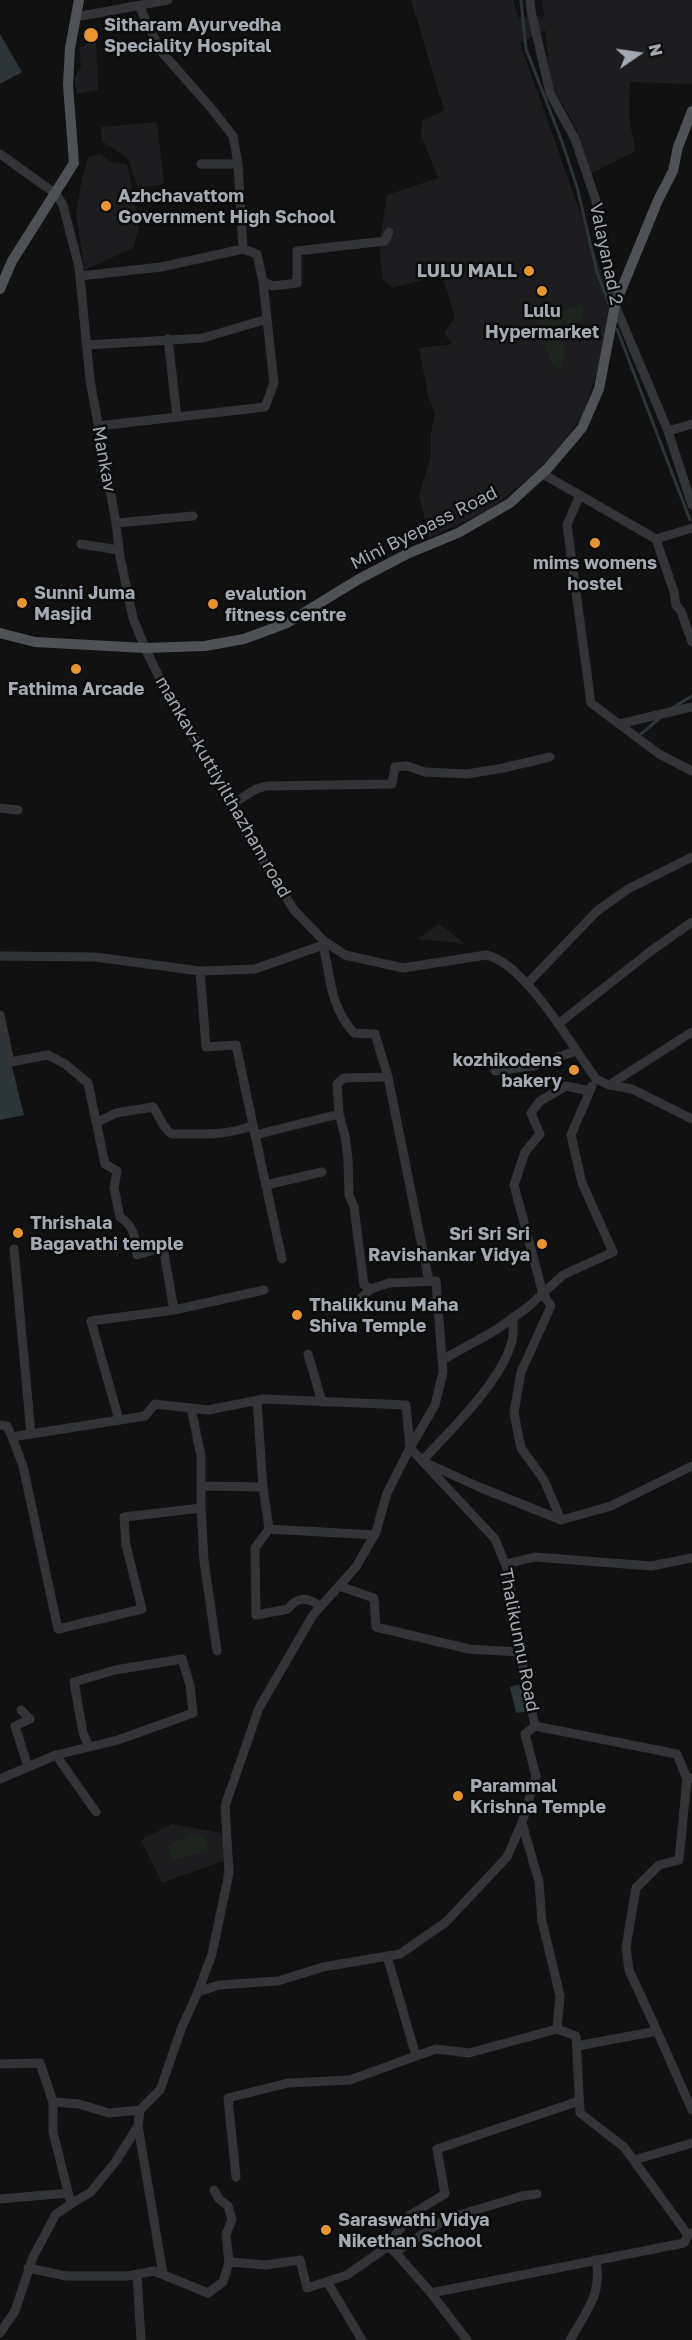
<!DOCTYPE html>
<style>
body{margin:0}
#map{position:relative;width:692px;height:2340px;overflow:hidden;background:#111112;font-family:"Golos Text",sans-serif}
canvas{display:block}
.north{position:absolute;left:608px;top:24px;width:60px;height:60px;-webkit-text-stroke:4px #0c0c0d;paint-order:stroke;rotate:77deg;font-size:16px;font-weight:700;line-height:24px;text-align:center;color:#a3aab3}
.north::after{content:'';display:block;margin:auto;width:21px;height:27px;background:#a3aab3;clip-path:polygon(50% 0,100% 100%,50% 72%,0 100%)}
</style>
<div id="map">
<canvas width="692" height="2340"></canvas>
<div class="north">N</div>
</div>
<script>
const context = document.querySelector('canvas').getContext('2d');
context.lineJoin = 'round';
function fillPath(path, color) {
  context.fillStyle = color;
  context.fill(path, 'evenodd');
}
function strokePath(path, color, width, dash) {
  context.strokeStyle = color;
  context.lineWidth = width;
  context.lineCap = dash ? 'butt' : 'round';
  context.setLineDash(dash || []);
  context.stroke(path);
}
function label(font, color, halo, rows, align = 'center') {
  context.font = font + ' "Golos Text",sans-serif';
  context.lineWidth = 5;
  context.setLineDash([]);
  context.textBaseline = 'middle';
  context.strokeStyle = halo;
  context.fillStyle = color;
  for (const [text, x, y, turn = 0] of rows) {
    context.save();
    context.translate(x, y);
    context.rotate((+turn || 0) * Math.PI / 180);
    context.textAlign = isNaN(turn) ? turn : align;
    if (halo) context.strokeText(text, 0, 0);
    context.fillText(text, 0, 0);
    context.restore();
  }
}
fillPath(new Path2D(`
 M411 0H513L519 18 544 16 542 0H692V84L630 82 629 117 635 151 589 175 577 130 550 82 545 30 520 43 612 302 598 368 582 417 545 465 489 510 429 538 419 495 431 456V433L435 414 428 396 419 348 452 344 444 333 455 317 442 275 392 288 383 280 379 246 387 195 438 178 421 135 422 121 444 110Z
 M96 40 98 90 77 94 74 79 81 66 79 48 85 46 87 41Z
 M157 122 164 184 138 188 128 159 102 141 101 127Z
 M100 153 111 162 127 164 139 228 133 248 85 270 76 215 82 178 89 157Z
 M440 924 465 944 418 939Z
 M172 1824 221 1833 229 1859 162 1883 141 1840Z`), '#1d1d1f');
fillPath(new Path2D(`
 M582 304 585 313 581 314 583 320 577 322V326L572 328 571 325 567 326 565 320 561 321 565 332 560 334 566 353 560 369 552 365 537 320Z
 M190 1834 205 1836 209 1850 171 1860 168 1846Z`), '#1e251e');
fillPath(new Path2D(`
 M0 34 22 72 0 84Z
 M0 1018 24 1115 0 1120Z
 M524 1683 529 1711 516 1713 510 1687Z`), '#2b353a');
strokePath(new Path2D(`
 M521 0 526 49 561 139 577 187 597 272 609 304
 M617 329 690 520
 M672 708 692 696
 M641 734 660 718`), '#2b353a', 3);
strokePath(new Path2D(`
 M530 0 531 11 550 93 575 139 596 201 615 305 668 431 692 505
 M139 6 160 50 211 108 233 136 238 164 243 249 257 254 263 282 273 286 297 283V251L385 241 389 232
 M76 17 168 0
 M0 154 56 194 63 205 79 267 90 380 116 523 120 557 133 618 145 648 159 677 232 804 242 827 294 910 324 941 345 955 403 968 486 955C525 963 572 1046 596 1079L609 1085 632 1089 692 1119
 M201 164H238
 M80 276 161 267 243 249
 M168 339 177 417
 M87 345 203 338 267 319 263 282
 M98 426 265 407 274 383 267 319
 M668 431 692 424
 M541 473 656 539 692 528
 M579 497 567 525 591 703 659 754 692 771
 M116 523 193 516
 M656 539 674 592 676 605 681 611 692 642
 M81 544 119 550
 M619 724 692 707
 M232 804 256 789 267 786 392 784 395 767 407 766 425 772 467 774 503 768 550 757
 M0 808 18 810
 M324 941C323 948 325 956 327 964 331 990 336 1014 354 1033L375 1034 388 1077 344 1078 337 1084 339 1114
 M0 956 95 957 200 971 255 969 323 945
 M200 971 206 1047 236 1045 253 1125
 M527 984 597 911 628 889 692 857
 M0 1015 10 1062 48 1055 65 1064 88 1083 105 1164 117 1171 114 1188 120 1217C135 1227 135 1238 137 1255L163 1247 174 1310 264 1290
 M558 1024 651 951 692 922
 M495 1071 533 1066 576 1051
 M388 1077 429 1281
 M609 1085 692 1032
 M98 1122 116 1113 153 1107C159 1115 163 1129 172 1134 198 1134 229 1136 253 1125L255 1135 339 1114 345 1136 348 1159 349 1195 354 1207 364 1285 371 1289
 M255 1135 282 1259
 M266 1185 322 1172
 M14 1249 31 1434
 M513 1317C513 1325 514 1334 512 1341 502 1381 450 1431 422 1461L479 1487 561 1520 544 1480 521 1448 514 1413 521 1372 551 1306 543 1294 514 1185 525 1152 540 1134 531 1113 540 1101 566 1086 590 1091
 M308 1354 322 1402
 M442 1360 496 1330 528 1307 563 1275 613 1252 582 1183 571 1135 592 1086
 M257 1401 263 1487
 M119 1420 91 1321 174 1310
 M0 1425 7 1426 12 1437 145 1416 155 1404 208 1410 264 1399 406 1405 410 1448 435 1405 443 1372 436 1281 389 1283 371 1289 351 1307 327 1309
 M12 1437 23 1466 58 1629 142 1609 126 1545 124 1517 201 1508V1456L191 1408
 M201 1486 263 1487 269 1529 255 1548 256 1615 288 1609C297 1596 309 1597 320 1607
 M201 1508 204 1561 217 1651
 M561 1520 611 1506 692 1466
 M269 1529 375 1535
 M506 1564 535 1557 651 1566 692 1558
 M339 1586 374 1598 376 1627 469 1649 520 1652
 M21 1710 30 1719 15 1726 28 1767
 M56 1755 96 1812
 M0 1779 56 1755 118 1740 193 1713 190 1685 182 1659 115 1670 74 1682 83 1733 89 1747
 M522 1823 539 1882 542 1921 560 1996 557 2029
 M387 1956 416 2056 436 2049 469 2053 557 2029 576 2036 580 2113 624 2147 688 2235 692 2233
 M198 1992 212 1954 229 1873 225 1806 259 1708 313 1615 356 1567 376 1532 387 1493 410 1448 495 1539 509 1573 514 1622 535 1726 677 1754 687 1779 692 1778
 M657 2031 692 2110
 M577 2046 657 2031 629 1970 626 1947 636 1888 659 1865 679 1860 687 1779
 M0 2064 40 2063 53 2102V2132L71 2204 56 2214 33 2257 15 2311 0 2333
 M53 2102 79 2104 109 2113 140 2110 160 2090 182 2027 198 1992 219 1985 278 1981 323 1967 400 1954 446 1922 507 1857 522 1823 536 1776 525 1734 535 1726
 M140 2110 138 2126 163 2274
 M634 2160 692 2143
 M236 2177 228 2098 288 2083 350 2080 416 2056
 M214 2190 219 2199 228 2206 232 2219 226 2235 229 2262
 M0 2199 68 2193
 M71 2204 91 2192 116 2161 138 2126
 M387 2247 410 2215 445 2194 437 2149 579 2101
 M28 2268 66 2276H127L154 2271 208 2293 223 2282 229 2262 266 2265 300 2260 307 2288 347 2275 387 2247 395 2252
 M137 2274 141 2340
 M325 2282 328 2283 362 2340
 M431 2293 684 2243 688 2235
 M467 2340 431 2293 395 2252 446 2219 522 2196 537 2194
 M570 2340C586 2312 603 2293 596 2260`), '#323437', 9);
strokePath(new Path2D(`
 M0 289 12 261 74 163 68 85 70 48 79 0
 M0 633 35 642 145 648 205 646 244 639 287 623 359 579 407 554 458 533 510 503 548 468 582 428 599 389 615 305 658 200 673 171 678 147 692 111`), '#4e5156', 10);
for (const [x, y, r, color] of [
 [91,35,8,"#e99433"],
 [106,206,6,"#e99433"],
 [529,271,6,"#e99433"],
 [542,291,6,"#e99433"],
 [595,543,6,"#e99433"],
 [22,603,6,"#e99433"],
 [213,604,6,"#e99433"],
 [76,669,6,"#e99433"],
 [574,1070,6,"#e99433"],
 [18,1233,6,"#e99433"],
 [542,1244,6,"#e99433"],
 [297,1315,6,"#e99433"],
 [458,1796,6,"#e99433"],
 [326,2230,6,"#e99433"]
]) {
  const dot = new Path2D();
  dot.arc(x, y, r, 0, 2 * Math.PI);
  context.fillStyle = color;
  context.fill(dot);
  strokePath(dot, '#0c0c0d', 2);
}
label('bold 18px', '#a3aab3', '#0c0c0d', [
 ["Sitharam Ayurvedha",104,25],
 ["Speciality Hospital",104,46],
 ["Azhchavattom",118,196],
 ["Government High School",118,217],
 ["LULU MALL",517,271,"right"],
 ["Lulu",542,311,"center"],
 ["Hypermarket",542,332,"center"],
 ["mims womens",595,563,"center"],
 ["hostel",595,584,"center"],
 ["Sunni Juma",34,593],
 ["Masjid",34,614],
 ["evalution",225,594],
 ["fitness centre",225,615],
 ["Fathima Arcade",76,689,"center"],
 ["kozhikodens",562,1060,"right"],
 ["bakery",562,1081,"right"],
 ["Thrishala",30,1223],
 ["Bagavathi temple",30,1244],
 ["Sri Sri Sri",530,1234,"right"],
 ["Ravishankar Vidya",530,1255,"right"],
 ["Thalikkunu Maha",309,1305],
 ["Shiva Temple",309,1326],
 ["Parammal",470,1786],
 ["Krishna Temple",470,1807],
 ["Saraswathi Vidya",338,2220],
 ["Nikethan School",338,2241]
], 'left');
label('18px', '#a3aab3', '#0c0c0d', [
 ["Valayanad 2",606,254,78],
 ["Mankav",104,459,80],
 ["Mini Byepass Road",424,528,-27],
 ["mankav-kuttiyilthazham road",223,787,60],
 ["Thalikunnu Road",519,1640,79]
]);
</script>
